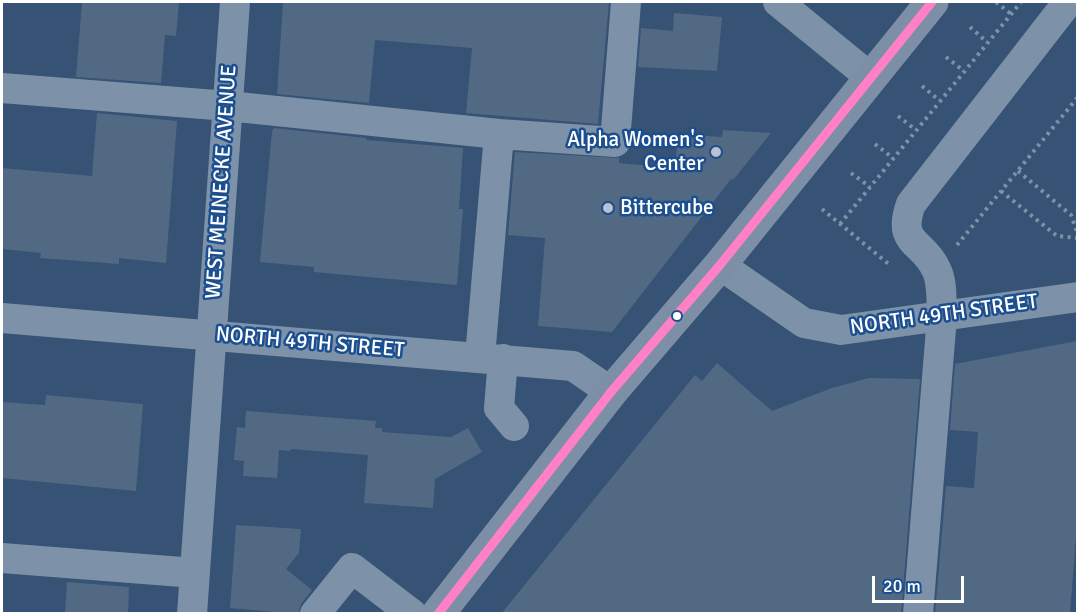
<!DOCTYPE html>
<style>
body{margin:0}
#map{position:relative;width:1079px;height:615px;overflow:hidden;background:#365274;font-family:Signika,sans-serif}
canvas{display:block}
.frame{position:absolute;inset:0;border:3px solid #fff;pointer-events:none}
.scale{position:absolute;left:872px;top:576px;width:92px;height:27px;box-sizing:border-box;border:3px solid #fff;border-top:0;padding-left:8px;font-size:18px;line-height:21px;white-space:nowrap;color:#fff;-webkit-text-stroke:4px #1b4f8f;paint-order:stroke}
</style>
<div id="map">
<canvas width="1079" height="615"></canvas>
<div class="frame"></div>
<div class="scale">20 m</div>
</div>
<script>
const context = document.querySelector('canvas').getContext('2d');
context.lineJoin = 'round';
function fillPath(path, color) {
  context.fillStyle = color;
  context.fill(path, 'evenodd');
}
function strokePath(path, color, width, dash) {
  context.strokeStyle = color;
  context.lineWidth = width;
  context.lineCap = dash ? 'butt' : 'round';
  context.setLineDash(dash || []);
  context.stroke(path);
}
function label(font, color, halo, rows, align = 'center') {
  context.font = font + ' Signika,sans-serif';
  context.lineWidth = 5;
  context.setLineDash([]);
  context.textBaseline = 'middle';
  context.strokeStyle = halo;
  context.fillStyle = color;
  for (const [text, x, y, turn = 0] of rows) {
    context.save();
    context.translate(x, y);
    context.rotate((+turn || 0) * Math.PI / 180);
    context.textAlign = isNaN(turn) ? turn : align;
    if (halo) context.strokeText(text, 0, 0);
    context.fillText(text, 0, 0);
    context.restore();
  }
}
fillPath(new Path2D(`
 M82 2H179L176 36 165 35 161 83 76 77Z
 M283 2H609L598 124 466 113 472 48 375 40 369 103 277 94Z
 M674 13 722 17 717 71 638 67 641 28 673 31Z
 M97 113 177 121 166 263 119 258V264L40 258 41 253 2 249V168L92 176Z
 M274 128 366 138V140L463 148 459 209H463L457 285 314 272V267L260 262 272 131Z
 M723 130 771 133 733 180 731 179 612 332 538 326 545 238 508 235 515 152 619 158V163L675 168 678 134 722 137Z
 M1077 341V522L1070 614H935L946 486 974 488 978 432 950 430 955 364Z
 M717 363 772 411 832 388 869 378 920 379 901 614H501L695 375 702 381Z
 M46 395 143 404 136 491 2 478V402L45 405Z
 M246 411 376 421 375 428H382V432L451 437 468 428 482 452 435 479 433 508 364 503 368 455 291 449 290 451 279 450 277 478 243 476 244 461 234 460 237 427 245 428Z
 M236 525 301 529 299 553 286 569 312 590 301 604 298 614 230 608Z
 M67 582 129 587 128 614H65Z`), '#526984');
strokePath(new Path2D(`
 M996 2 1011 14
 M970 27 987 42
 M946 57 964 71
 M922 86 940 101
 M898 116 916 130
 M875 144 893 158
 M1018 171 1071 215 1078 235
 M851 173 870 187
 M1001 191 1057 236 1078 238
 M822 209 891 266
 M840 224 1021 2
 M957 245 1078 97`), '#7d92a8', 4, [3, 4.5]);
strokePath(new Path2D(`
 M778 2 871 78
 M2 88 228 106 499 134
 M720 265 804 323 841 330 1078 297
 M2 318 573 366 611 392
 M480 357 499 134 615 142 626 2
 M503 359 499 408 514 426
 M2 558 195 573
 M192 614 235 2
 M315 614 352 568 412 614
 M918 614 942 316C941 301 943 282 936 269 923 240 896 245 911 204L1068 2`), '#7d92a8', 30);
strokePath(new Path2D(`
 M438 614 611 392 720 265 932 2`), '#7d8ea7', 33);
strokePath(new Path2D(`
 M438 614 611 392 720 265 932 2`), '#ff80c5', 9);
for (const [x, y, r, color] of [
 [716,152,6,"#b9c2ce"],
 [608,208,6,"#b9c2ce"],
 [677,316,5,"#fff"]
]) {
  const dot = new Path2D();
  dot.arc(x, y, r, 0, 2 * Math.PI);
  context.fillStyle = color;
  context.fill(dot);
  strokePath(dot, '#1b4f8f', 2);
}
label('21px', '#fff', '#1b4f8f', [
 ["Alpha Women's",704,140],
 ["Center",704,164],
 ["Bittercube",620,208,"left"]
], 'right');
label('21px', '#fff', '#1b4f8f', [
 ["WEST MEINECKE AVENUE",222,182,-86],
 ["NORTH 49TH STREET",944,315,-8],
 ["NORTH 49TH STREET",310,343,5]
]);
</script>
